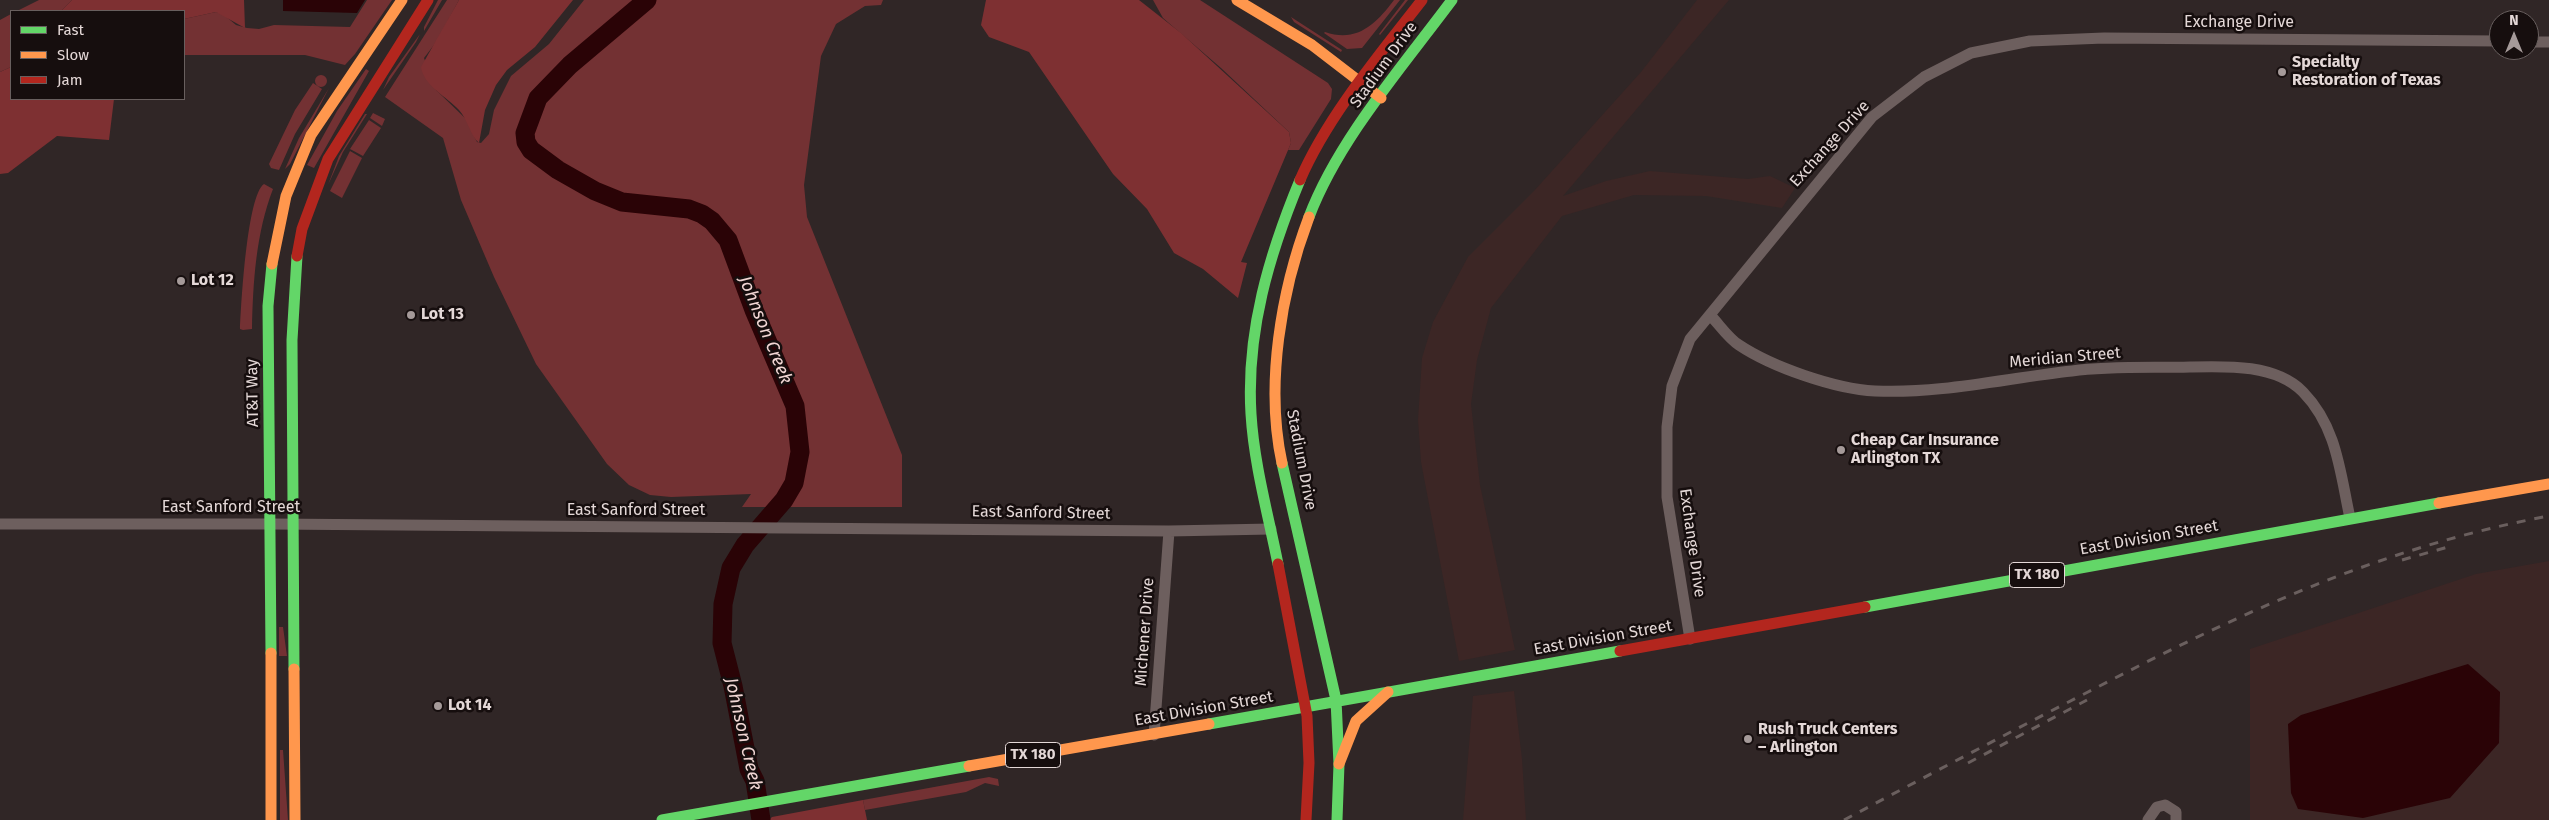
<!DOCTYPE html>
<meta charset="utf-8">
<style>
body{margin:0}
#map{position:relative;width:2549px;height:820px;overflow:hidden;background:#302626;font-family:"Fira Sans",sans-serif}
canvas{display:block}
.legend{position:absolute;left:10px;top:10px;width:175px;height:90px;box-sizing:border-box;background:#160e0e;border:1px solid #685f5e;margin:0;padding:6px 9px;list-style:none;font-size:15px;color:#e4d8d7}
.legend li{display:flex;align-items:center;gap:10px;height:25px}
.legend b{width:25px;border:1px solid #685f5e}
.north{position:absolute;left:2489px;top:10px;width:50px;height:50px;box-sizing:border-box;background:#160e0e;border:1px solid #685f5e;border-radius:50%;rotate:0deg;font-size:14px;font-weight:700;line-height:20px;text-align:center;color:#e4d8d7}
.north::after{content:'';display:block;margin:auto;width:18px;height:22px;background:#a59a99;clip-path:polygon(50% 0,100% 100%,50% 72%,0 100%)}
</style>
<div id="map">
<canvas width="2549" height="820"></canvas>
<ul class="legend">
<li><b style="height:6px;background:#63d668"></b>Fast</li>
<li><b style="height:6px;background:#ff974d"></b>Slow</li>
<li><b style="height:6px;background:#b3261e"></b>Jam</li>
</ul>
<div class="north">N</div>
</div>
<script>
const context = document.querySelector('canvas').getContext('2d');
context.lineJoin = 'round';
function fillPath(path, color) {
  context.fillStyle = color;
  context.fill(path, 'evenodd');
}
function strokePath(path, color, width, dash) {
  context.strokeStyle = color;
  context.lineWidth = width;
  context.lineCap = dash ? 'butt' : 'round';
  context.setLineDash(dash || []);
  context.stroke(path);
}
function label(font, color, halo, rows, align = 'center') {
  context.font = font + ' "Fira Sans",sans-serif';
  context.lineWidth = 5;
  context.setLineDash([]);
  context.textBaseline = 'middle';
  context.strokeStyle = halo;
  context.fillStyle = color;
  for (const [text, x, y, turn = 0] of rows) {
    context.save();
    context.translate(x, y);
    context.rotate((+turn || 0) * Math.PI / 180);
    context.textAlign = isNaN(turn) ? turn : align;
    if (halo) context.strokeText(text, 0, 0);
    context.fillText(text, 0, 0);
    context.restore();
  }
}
fillPath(new Path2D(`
 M1697 0H1729L1563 196 1606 181 1650 171 1748 179 1770 176 1795 188 1782 208 1706 196 1634 195 1562 216 1491 308 1477 360 1471 404 1480 485 1515 650 1459 661 1421 462 1418 420 1422 358 1433 322 1468 257 1534 191 1641 72Z
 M2549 561V820H2250V649L2476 574Z
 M1514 691 1522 759 1526 820H1463L1473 696Z`), '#3c2625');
fillPath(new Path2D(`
 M39 0H72L61 11H17Z
 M367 0H392L355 54 345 65 305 55H184V19L216 12 223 14 236 25 247 28 259 29 274 25 350 27Z
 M438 0H442L424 31V27Z
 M447 0H459L437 41 424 58 436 90 466 119 477 142 481 143 489 134 494 110 511 76 549 44 584 0H883L881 5 865 6 836 24 821 56 804 185 807 217 902 455V507H742L751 494 671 497 650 495 629 485 607 464 536 364 494 277 461 200 443 138 385 97Z
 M1153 0H1200L1328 83 1332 89 1331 99 1299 150H1288L1291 143 1289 132 1221 68 1163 18Z
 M1394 0H1400L1362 48 1347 49 1324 33 1325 32C1357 43 1376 24 1394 0Z
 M1405 0H1408L1380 35 1379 34Z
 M11 14V67L0 72V20Z
 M1291 17 1342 50 1341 52 1294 22Z
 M420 34 416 42 383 90 389 77Z
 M366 69 369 71 314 168 307 165 337 111Z
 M315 81a6 6 0 1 1 12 0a6 6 0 1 1-12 0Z
 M313 83 322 89 295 134 279 170 271 168 269 164 295 110Z
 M329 88 290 164 285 169 299 138Z
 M373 113 385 119 382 126 370 118Z
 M365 114H367L343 152 328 185 339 156Z
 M369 120 381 128 363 156 350 149Z
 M350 151 362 158 342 198 330 191Z
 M264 184 273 189C256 233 253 282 252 329L243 330 240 329C241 305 247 195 264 184Z
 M279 627H283L287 656H279Z
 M280 750H283L288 820H280Z
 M989 777 998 779 999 786 985 783 966 792 865 810 863 800Z`), '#733133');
fillPath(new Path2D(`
 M72 0H244L245 28 216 12 184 19V11H61Z
 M459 0H573L535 47 507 70 496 85 485 110 479 143C470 135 468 120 459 110 447 97 424 86 421 67Z
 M986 0H1139L1181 33 1289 132 1291 143 1241 262 1247 263 1238 298 1203 269 1174 253 1147 209 1113 174 1029 52 989 37 981 25Z
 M11 67V99H114L109 140 57 136 8 173 0 174V72Z
 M863 800 867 820H769L772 817Z`), '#7e3032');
fillPath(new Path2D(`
 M283 0H365L357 13 283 11Z
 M2468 664 2500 692 2499 743 2450 798 2363 818 2298 809 2291 793 2288 724 2301 715Z`), '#2a0306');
strokePath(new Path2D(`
 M647 0 570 65 538 98 525 133 526 142 531 150 558 170 595 191 622 202 689 209 702 214 712 221 728 240 754 310 795 406 800 452 794 483 784 500 745 545 731 568 723 604 722 643 733 686 749 769 755 781 761 820`), '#2a0306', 19);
strokePath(new Path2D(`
 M2529 42H2549
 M1710 315C1719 324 1728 338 1739 345 1772 367 1835 389 1875 391 1941 394 2007 378 2072 371 2111 366 2151 368 2190 367 2226 366 2276 364 2303 392 2337 427 2340 472 2350 518
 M0 524H271L1169 531 1271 529
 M1690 639 1667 497V427L1672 386 1690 339 1872 117 1924 77 1971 53 2030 41 2104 38 2499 41
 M1154 735 1169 531
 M2148 820 2157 807 2165 805 2176 812V820`), '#6d5f5e', 11);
strokePath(new Path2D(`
 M1309 217C1338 140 1403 66 1452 0
 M1282 463 1336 700 1339 764 1337 820
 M1278 564C1268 514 1254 464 1251 414 1246 332 1269 255 1300 180
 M1865 607 2439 503
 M271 653 268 306 272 264
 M294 669 292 340 297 256
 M1209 724 1620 651
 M662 820 969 766`), '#63d668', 11);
strokePath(new Path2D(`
 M1237 0 1312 45 1381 98
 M272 264 286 196 311 135 402 0
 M1282 463C1265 385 1281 291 1309 217
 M2439 503 2549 484
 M271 653V820
 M294 669 295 820
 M1339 764 1356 721 1388 692
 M969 766 1209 724`), '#ff974d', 11);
strokePath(new Path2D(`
 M1300 180C1327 117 1380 54 1422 0
 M297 256 302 229 328 159 428 0
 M1278 564 1307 716 1309 763 1306 820
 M1620 651 1865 607`), '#b3261e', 11);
strokePath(new Path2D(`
 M2402 560 2448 547
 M1968 763 2087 700
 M1844 820C1925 777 2006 734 2088 692 2238 614 2381 547 2549 516`), '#6a5f5e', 3, [9, 9]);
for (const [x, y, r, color] of [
 [2282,72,5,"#a59a99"],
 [181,281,5,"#a59a99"],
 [411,315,5,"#a59a99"],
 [1841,450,5,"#a59a99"],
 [438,706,5,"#a59a99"],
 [1748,739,5,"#a59a99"]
]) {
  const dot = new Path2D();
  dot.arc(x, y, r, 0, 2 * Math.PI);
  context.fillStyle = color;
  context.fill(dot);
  strokePath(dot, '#160e0e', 2);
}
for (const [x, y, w] of [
 [2037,575,55],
 [1033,755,55]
]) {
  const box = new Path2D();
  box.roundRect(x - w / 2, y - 12.5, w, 25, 4);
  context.fillStyle = '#160e0e';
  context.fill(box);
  strokePath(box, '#e4d8d7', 1);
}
label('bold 15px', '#e4d8d7', null, [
 ["TX 180",2037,575],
 ["TX 180",1033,755]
]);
label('16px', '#e4d8d7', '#160e0e', [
 ["Exchange Drive",2239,23],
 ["Stadium Drive",1384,65,-54],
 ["Exchange Drive",1830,144,-48],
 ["Meridian Street",2065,358,-5],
 ["AT&T Way",253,393,-91],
 ["Stadium Drive",1301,460,79],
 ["East Sanford Street",231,508],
 ["East Sanford Street",636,511],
 ["East Sanford Street",1041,513,1],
 ["East Division Street",2149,538,-10],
 ["Exchange Drive",1692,543,82],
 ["Michener Drive",1145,632,-86],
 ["East Division Street",1603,638,-10],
 ["East Division Street",1204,709,-10]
]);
label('bold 16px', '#e4d8d7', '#160e0e', [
 ["Specialty",2292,63],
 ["Restoration of Texas",2292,81],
 ["Lot 12",191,281],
 ["Lot 13",421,315],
 ["Cheap Car Insurance",1851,441],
 ["Arlington TX",1851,459],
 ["Lot 14",448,706],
 ["Rush Truck Centers",1758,730],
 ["– Arlington",1758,748]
], 'left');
label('italic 18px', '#f1d6d4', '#160e0e', [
 ["Johnson Creek",765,330,68],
 ["Johnson Creek",743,734,77]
]);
</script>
